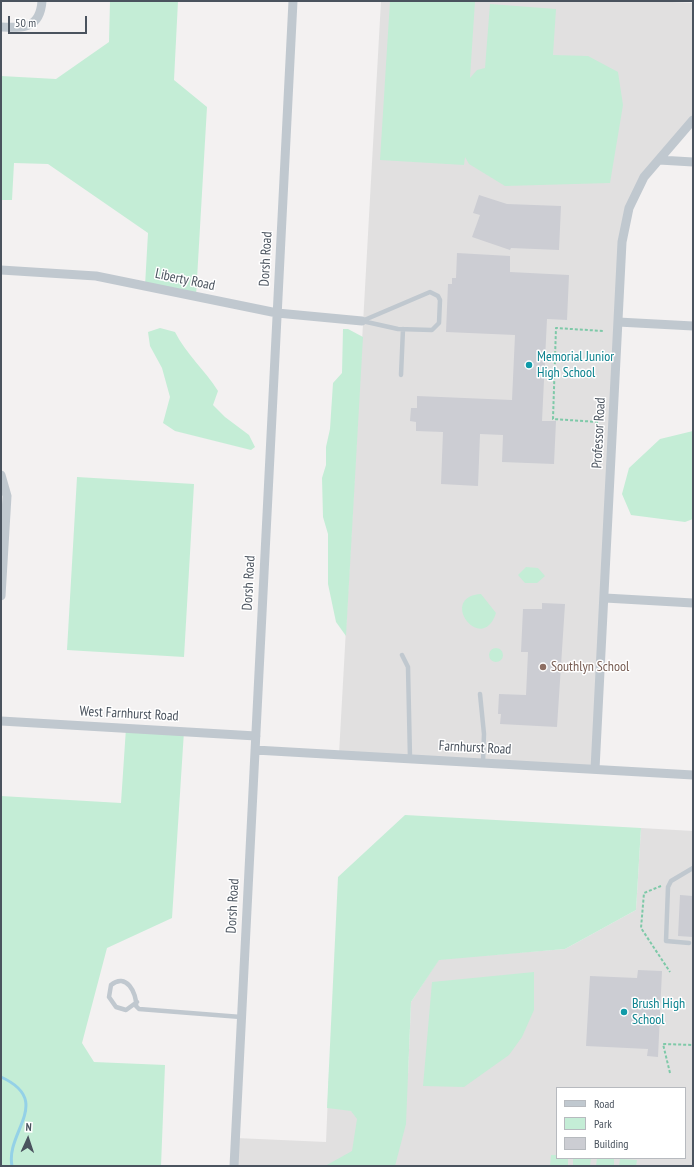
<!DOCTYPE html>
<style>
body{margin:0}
#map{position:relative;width:694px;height:1167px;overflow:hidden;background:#f3f1f1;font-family:"PT Sans Narrow",sans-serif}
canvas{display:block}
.frame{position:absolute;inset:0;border:2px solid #4a535e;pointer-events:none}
.legend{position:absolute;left:556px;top:1087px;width:130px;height:72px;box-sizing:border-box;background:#fff;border:1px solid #b7babf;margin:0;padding:5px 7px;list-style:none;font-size:12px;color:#4a535e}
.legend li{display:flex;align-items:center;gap:8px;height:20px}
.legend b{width:20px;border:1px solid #b7babf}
.north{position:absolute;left:8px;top:1119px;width:40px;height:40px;-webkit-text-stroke:3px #fff;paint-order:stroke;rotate:3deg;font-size:11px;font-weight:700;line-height:16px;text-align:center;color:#4a535e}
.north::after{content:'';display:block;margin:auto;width:14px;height:18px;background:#4a535e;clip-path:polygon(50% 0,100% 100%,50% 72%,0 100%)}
.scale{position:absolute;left:8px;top:16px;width:79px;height:18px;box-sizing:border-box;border:2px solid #4a535e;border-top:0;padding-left:5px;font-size:12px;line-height:14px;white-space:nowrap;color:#4a535e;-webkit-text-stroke:3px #fff;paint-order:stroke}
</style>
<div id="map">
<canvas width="694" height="1167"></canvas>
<div class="frame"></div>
<ul class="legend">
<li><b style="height:5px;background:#c0c8cf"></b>Road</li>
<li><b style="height:11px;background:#c4edd6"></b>Park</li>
<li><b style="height:11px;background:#cccdd3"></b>Building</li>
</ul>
<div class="north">N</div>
<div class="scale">50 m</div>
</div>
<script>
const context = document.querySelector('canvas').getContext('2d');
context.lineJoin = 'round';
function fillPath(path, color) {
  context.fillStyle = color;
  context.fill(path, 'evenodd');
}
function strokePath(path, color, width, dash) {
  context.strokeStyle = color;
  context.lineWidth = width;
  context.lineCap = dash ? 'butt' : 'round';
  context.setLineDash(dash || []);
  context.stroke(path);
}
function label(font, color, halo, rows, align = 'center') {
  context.font = font + ' "PT Sans Narrow",sans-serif';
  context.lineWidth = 3;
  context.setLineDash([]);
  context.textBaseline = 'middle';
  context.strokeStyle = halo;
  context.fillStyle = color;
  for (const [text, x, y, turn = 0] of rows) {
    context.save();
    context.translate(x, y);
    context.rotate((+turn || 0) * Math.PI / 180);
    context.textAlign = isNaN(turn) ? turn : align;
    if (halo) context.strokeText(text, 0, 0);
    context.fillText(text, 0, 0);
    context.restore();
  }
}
fillPath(new Path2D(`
 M381 1H652L693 3V120L644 177 622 242 595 769 339 754Z
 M641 828 693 831V1166H234L236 1138 326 1142 329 1071 408 1074 411 1002 439 959 565 949 636 910ZM557 1088H685V1158H557Z`), '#e1e0e0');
fillPath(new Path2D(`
 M110 1H178L174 80 207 107 196 296 145 286 148 233 48 164 14 163 12 200H1V76L56 79 109 42Z
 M390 1H475L470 78 477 70 485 68 490 4 556 9 553 55 588 56 618 72 623 105 610 183 505 186 469 164 465 157 464 165 380 160Z
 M160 328 175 332C186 354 205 370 218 391L213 405 225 417 249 435 255 447 251 450 175 431 163 423 170 397 162 368 150 346 148 332Z
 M343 329H348L363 337 346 636 336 622 328 584V534L323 517 322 478 326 465V447L330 429 333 383 342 373Z
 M693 431V519L685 522 631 515 622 494 629 468 660 439Z
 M77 477 194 484 184 657 67 650Z
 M526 567 538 568 545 576 537 583H525L518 575Z
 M481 594 496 613C482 656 437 597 481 594Z
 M489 655a7 7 0 1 1 14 0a7 7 0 1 1-14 0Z
 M126 728 184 731 172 918 107 948 82 1043 94 1062 165 1065 161 1166H1V796L121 803Z
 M405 815 641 828 636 910 565 949 439 960 411 1002 406 1124 395 1166H325L352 1151 357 1119 351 1111 327 1108 338 877Z
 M534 972V1010L522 1037 509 1055 464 1087 423 1086 432 982Z
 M551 1155H557V1158H568V1166H550Z
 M573 1158H591L590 1166H573Z
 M597 1158 614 1159V1166H596Z
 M620 1159 637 1160 636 1166H619Z`), '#c4edd6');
strokePath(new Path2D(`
 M1 1077C54 1101 5 1132 12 1166`), '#94d1e7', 3);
fillPath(new Path2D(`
 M479 195 507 204 561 206 559 250 511 248 510 250 472 237 480 215 473 213Z
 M457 253 510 256V272L569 275 567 320 547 319 542 421H556L554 464 502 462 503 435 480 434 478 486 441 484 443 432 416 431V422L410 421 411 408H417V396L512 400 515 335 446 332 448 284H452V278H456Z
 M542 603 565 604 557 727 500 724 501 714H498L499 694 526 695 528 652H521L523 609H542Z
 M680 895 693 896V937L678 936Z
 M638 970 662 971 658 1057 647 1056 648 1049 586 1046 590 976 637 978Z`), '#cccdd3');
strokePath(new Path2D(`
 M598 422 553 419 556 328 603 331
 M661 886 644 893 641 928 670 972
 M670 1073 663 1044 693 1045`), '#7ec9a8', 2, [3, 2]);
strokePath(new Path2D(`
 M430 292 438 296 440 300 439 323 432 330 398 329 362 321Z
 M401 375 403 329
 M402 655 408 667 410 758
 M480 694 484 734 483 762
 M689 943 666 941 668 887 671 881 693 868
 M137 1002 126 1010 116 1007 109 997 111 985C126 972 137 993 136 1006L139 1009 241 1017`), '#c0c8cf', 4.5);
strokePath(new Path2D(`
 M1 27C23 28 40 29 42 1
 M659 160 693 162
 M1 270 96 276 277 313 362 321
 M618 322 693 326
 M1 475 7 496 1 596
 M605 598 693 603
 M1 721 256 736
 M255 750 693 775
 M595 769 622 242 629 208 644 177 693 120
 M234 1166 293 1`), '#c0c8cf', 9);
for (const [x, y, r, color] of [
 [529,365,4,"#0f9aa8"],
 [543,667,4,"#8d6e63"],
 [624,1012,4,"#0f9aa8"]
]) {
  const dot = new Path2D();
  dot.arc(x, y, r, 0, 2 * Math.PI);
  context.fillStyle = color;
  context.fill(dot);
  strokePath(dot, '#fff', 1.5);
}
label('14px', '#4a535e', '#fff', [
 ["Dorsh Road",266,259,-87],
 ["Liberty Road",185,280,12],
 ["Professor Road",599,433,-87],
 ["Dorsh Road",249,583,-87],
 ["West Farnhurst Road",129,714,3],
 ["Farnhurst Road",475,748,3],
 ["Dorsh Road",233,906,-87]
]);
label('14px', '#0d838f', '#fff', [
 ["Memorial Junior",537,357],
 ["High School",537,373],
 ["Brush High",632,1004],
 ["School",632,1020]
], 'left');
label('14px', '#785e54', '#fff', [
 ["Southlyn School",551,667]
], 'left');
</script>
